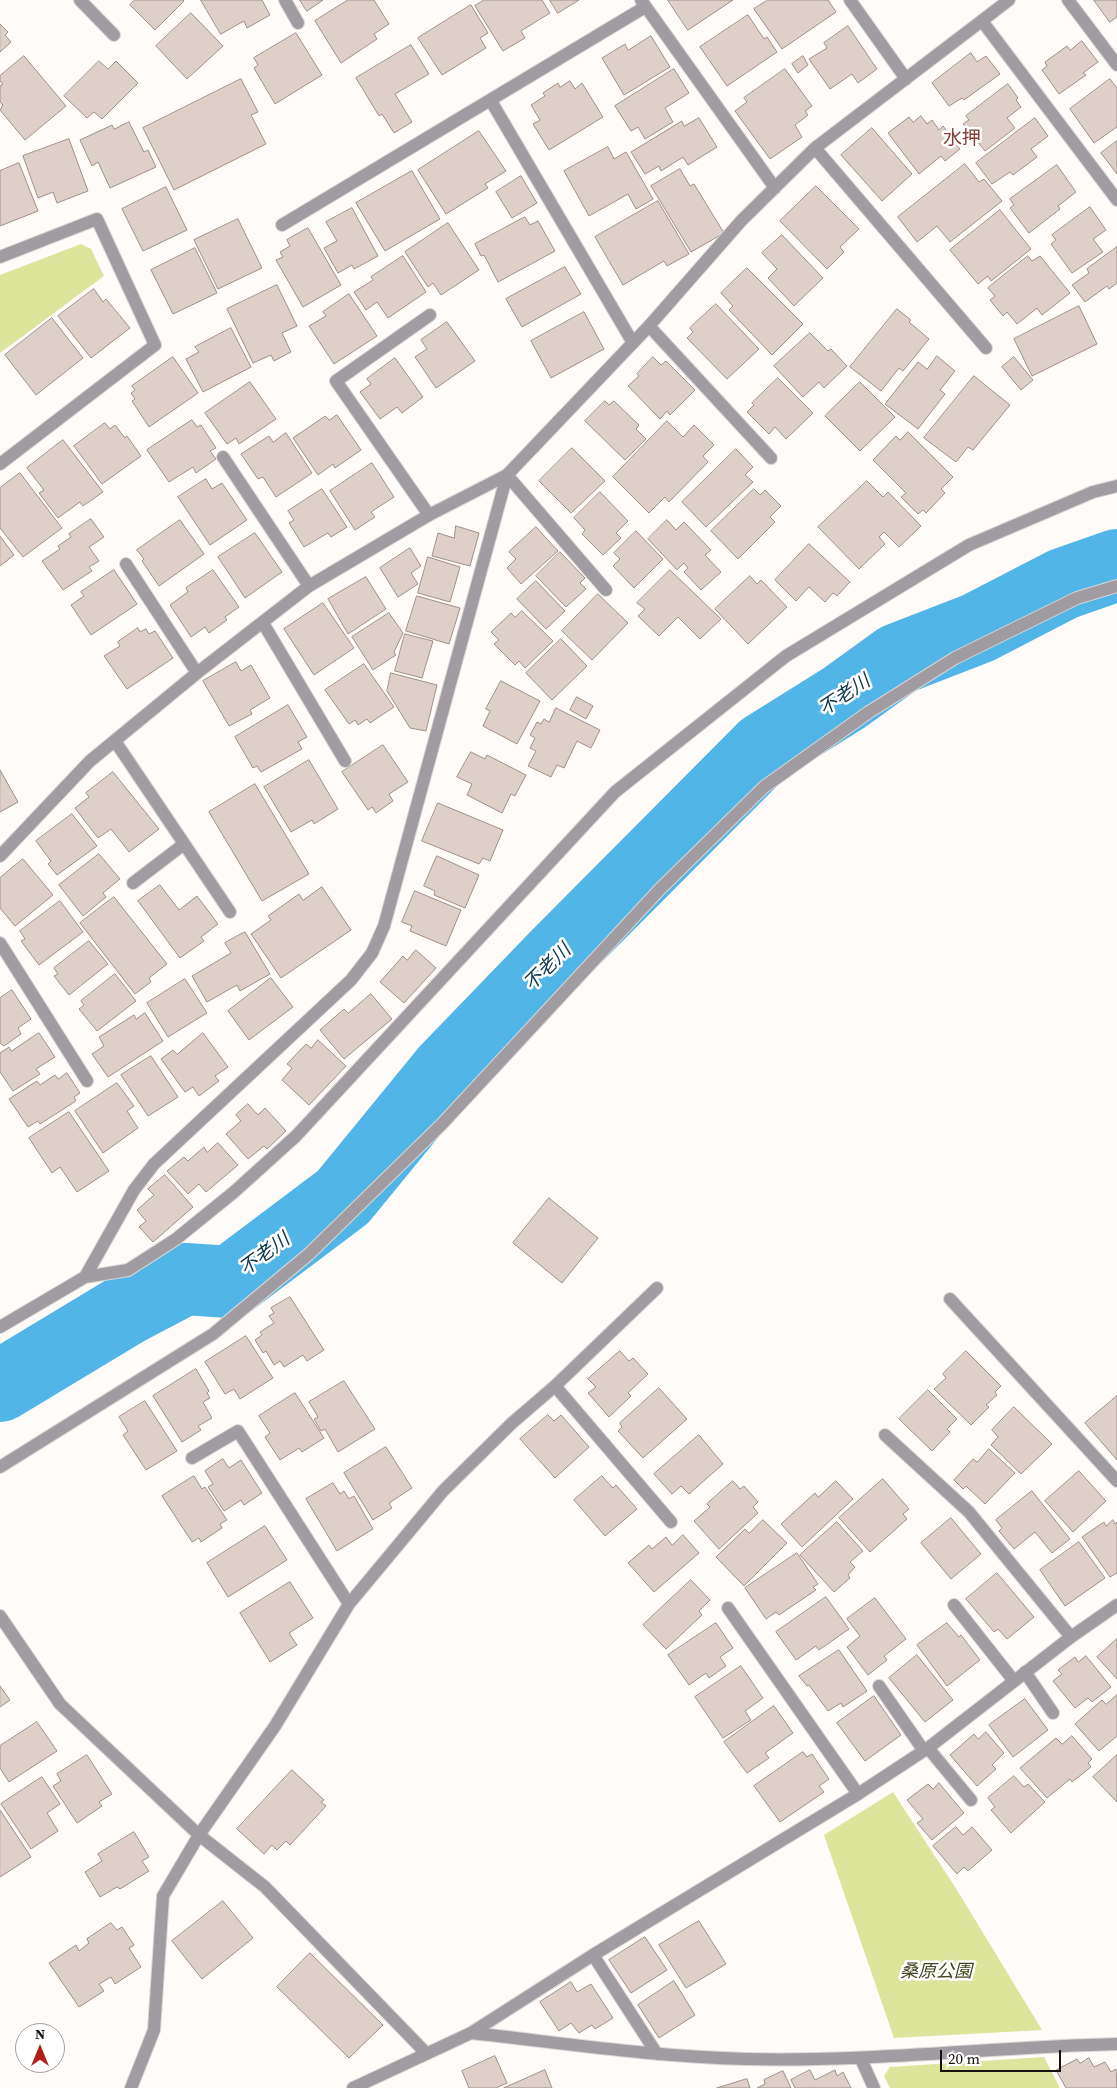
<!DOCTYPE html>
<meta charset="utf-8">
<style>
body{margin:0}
#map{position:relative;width:1117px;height:2088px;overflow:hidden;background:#fefbf9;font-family:"Source Serif 4",serif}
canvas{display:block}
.north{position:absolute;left:15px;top:2023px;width:50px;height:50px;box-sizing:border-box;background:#fff;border:1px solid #a2a09f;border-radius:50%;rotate:0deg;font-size:14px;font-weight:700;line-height:20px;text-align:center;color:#17120f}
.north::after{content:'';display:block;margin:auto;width:18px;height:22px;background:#af1f15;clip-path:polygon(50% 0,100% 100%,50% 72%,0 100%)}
.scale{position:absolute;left:940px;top:2050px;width:121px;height:22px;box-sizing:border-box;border:2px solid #17120f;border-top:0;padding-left:6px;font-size:15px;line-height:18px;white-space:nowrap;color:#17120f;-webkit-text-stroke:4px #fff;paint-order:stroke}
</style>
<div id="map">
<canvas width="1117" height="2088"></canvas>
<div class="north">N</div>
<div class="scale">20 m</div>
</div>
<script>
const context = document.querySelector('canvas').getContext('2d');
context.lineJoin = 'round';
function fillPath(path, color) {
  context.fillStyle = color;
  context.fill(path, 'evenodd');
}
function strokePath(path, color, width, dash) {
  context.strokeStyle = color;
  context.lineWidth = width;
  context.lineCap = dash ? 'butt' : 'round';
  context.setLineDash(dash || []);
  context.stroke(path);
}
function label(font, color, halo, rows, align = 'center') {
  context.font = font + ' "Source Serif 4","Noto Sans JP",serif';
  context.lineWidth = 5;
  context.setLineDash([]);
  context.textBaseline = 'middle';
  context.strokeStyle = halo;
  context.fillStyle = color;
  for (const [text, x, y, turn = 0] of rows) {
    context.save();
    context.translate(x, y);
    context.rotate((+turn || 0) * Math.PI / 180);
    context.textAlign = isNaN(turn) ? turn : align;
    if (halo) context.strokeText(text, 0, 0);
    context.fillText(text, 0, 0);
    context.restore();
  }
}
fillPath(new Path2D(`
 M81 244 91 249 104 276 0 353V275Z
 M893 1792 957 1890 1042 2030 894 2038 824 1835Z
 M1044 2057 1060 2088H890L884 2076 890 2067Z`), '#dde49b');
strokePath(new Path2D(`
 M0 1386 126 1310 185 1279 230 1282 343 1197 446 1071 558 955 764 748 844 698 898 659 978 628 1063 584 1117 565`), '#52b5e7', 72);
const building = new Path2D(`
 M135 0H183L184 1 155 30 130 5Z
 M201 0H262L270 15 247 28 244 21 221 34Z
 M300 0H323L307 11Z
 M348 0H374L389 24 374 34 377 39 341 63 315 21Z
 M484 0H542L550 13 521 31 525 38 503 51 475 6Z
 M550 0H579L558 13Z
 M668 0H733L688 30Z
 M768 0H828L836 12 782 49 754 9Z
 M1094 0H1117V17L1110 22Z
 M471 5 488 33 480 38 486 48 442 75 418 38Z
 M191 13 223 46 187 79 156 46Z
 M748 15 764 39 767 37 777 52 727 86 700 47Z
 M0 24 8 32 5 35 11 42 0 52Z
 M848 26 877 69 858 83 852 74 830 89 809 59 827 48 824 43Z
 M296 33 322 75 275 104 254 68 258 65 254 58Z
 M651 36 670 67 624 95 602 58 625 44 628 50Z
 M1082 41 1098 62 1083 73 1086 75 1059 94 1042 70 1047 66 1045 62 1067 46 1070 50Z
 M411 45 429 74 395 94 412 122 394 133 382 114 379 116 356 78Z
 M971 53 977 62 986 56 1000 74 964 100 962 98 949 106 932 83Z
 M24 56 66 106 25 140 0 110 3 105 0 102V86L3 84 0 81V76Z
 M803 56 808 65 798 73 792 64Z
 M99 61 108 69 116 61 138 83 102 119 94 112 87 118 64 96Z
 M674 69 689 93 665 108 673 122 645 139 638 127 631 131 615 106Z
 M785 69 812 106 805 111 808 115 795 125 802 137 770 159 735 111 747 102 744 98Z
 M241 79 258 112 251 115 266 144 174 190 143 128Z
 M1110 79 1117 88V127L1094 143 1070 109Z
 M570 81 575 89 582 83 603 117 549 150 533 124 540 120 531 105 545 96 543 93 558 83 560 87Z
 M1008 84 1018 98 1016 100 1021 107 1007 118 1015 128 985 151 963 124 969 120 966 116Z
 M921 116 927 124 932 120 939 130 943 126 960 149 945 161 941 156 919 174 888 133 909 117 913 122Z
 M699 118 717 147 688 165 683 157 661 171 659 166 645 174 631 152 682 121 684 126Z
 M1035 118 1048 136 1031 149 1037 157 1013 175 1010 172 992 184 976 163Z
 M129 122 144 152 148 150 156 167 110 188 98 162 92 166 80 140 112 125 114 129Z
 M872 128 912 174 882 201 841 155Z
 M479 131 506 171 485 184 488 188 446 214 418 170Z
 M69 139 88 191 57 203 53 192 38 198 23 156Z
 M1117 141V174L1101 153Z
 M608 147 614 159 626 152 653 199 636 209 628 194 589 216 564 171Z
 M19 163 38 211 0 226V171Z
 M965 164 979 182 984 179 1002 201 950 242 937 226 917 242 898 217Z
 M1057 165 1076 192 1058 206 1060 209 1029 233 1010 208 1014 205 1010 199Z
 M680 169 690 186 694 184 724 233 691 252 651 186Z
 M412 171 440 219 385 251 356 203Z
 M521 176 537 203 512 218 496 192Z
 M816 186 859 229 840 247 844 252 827 269 780 221Z
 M166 187 187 230 143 251 122 209Z
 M658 201 689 254 667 266 664 261 623 285 595 237Z
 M1090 207 1106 230 1093 239 1103 252 1072 273 1051 244 1056 240 1052 235Z
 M352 208 378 256 354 269 352 265 338 273 324 248 337 241 326 222Z
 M1000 210 1031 249 991 281 988 276 978 284 950 250Z
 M525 217 530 225 538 221 555 251 498 282 484 255 481 256 475 244Z
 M238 219 262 268 218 289 194 240Z
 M448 223 479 270 441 295 433 283 428 287 405 252Z
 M308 228 341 285 303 307 276 260 283 257 280 252 290 246 287 240Z
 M782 235 823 278 794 306 768 278 777 269 762 253Z
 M1117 247V283L1109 289 1107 286 1085 302 1072 285 1089 273 1087 269Z
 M195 248 217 293 173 314 151 270Z
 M403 256 426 292 388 318 377 302 366 310 354 292 373 280 371 277Z
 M1028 256 1032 261 1040 256 1070 293 1042 315 1037 308 1017 324 1007 312 1003 316 990 300 995 296 988 288Z
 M565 267 581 294 522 327 506 299Z
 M747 268 803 324 772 355 729 310 733 306 721 293Z
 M277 285 297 326 282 333 291 352 274 361 271 355 253 363 227 309Z
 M94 289 103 302 106 299 130 328 91 358 58 316Z
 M349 294 377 336 334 364 309 326 326 316 323 312Z
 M716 304 759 349 727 379 687 338 693 332 690 328Z
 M1079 306 1097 344 1032 376 1014 339Z
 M897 309 911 320 909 322 929 339 903 371 899 368 881 391 850 367Z
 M584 312 604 349 551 378 531 341Z
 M52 318 83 358 36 395 5 355Z
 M447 322 475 361 436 388 415 357 427 349 421 340Z
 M231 328 251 367 203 392 186 359 199 352 195 347Z
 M810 333 828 351 831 349 847 366 824 388 819 382 803 397 774 366Z
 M937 356 955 371 940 390 945 394 918 429 885 404 918 362 927 369Z
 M173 357 198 393 149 427 132 401 135 399 131 393 135 390 132 386Z
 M653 357 661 365 666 361 695 390 670 415 667 411 660 419 628 386 639 376 637 374Z
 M1014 357 1033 380 1021 390 1002 367Z
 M395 358 423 397 402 413 397 407 380 419 360 392 371 384 367 379Z
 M974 376 1010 405 973 450 968 447 956 462 924 438Z
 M778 378 813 413 786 439 775 427 769 434 747 412 754 405 752 403Z
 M250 382 276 419 239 444 236 438 227 444 205 413Z
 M860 382 895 417 860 451 825 416Z
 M605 401 609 405 614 401 639 425 636 429 646 439 625 460 585 421Z
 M337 415 361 450 335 468 333 464 318 475 293 438 325 416 329 420Z
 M192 420 197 427 201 425 216 448 210 451 216 459 196 473 193 467 169 482 147 450Z
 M667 421 683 437 694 425 714 445 703 456 708 462 669 502 665 497 649 513 613 477Z
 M105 423 110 429 115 425 125 438 127 436 141 456 102 484 74 446Z
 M908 432 953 477 941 489 945 493 926 513 923 510 918 514 901 497 906 493 873 460 896 436 900 440Z
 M286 433 312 473 276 497 263 477 258 479 241 454 269 436 273 442Z
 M63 440 103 492 83 506 80 502 58 518 39 493 44 490 27 468Z
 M572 448 605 481 571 513 539 481Z
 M736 449 753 467 745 475 753 482 706 527 682 502Z
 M372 463 394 497 371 512 375 517 355 530 330 491Z
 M20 473 62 528 23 557 0 528V488Z
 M206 479 212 489 222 483 247 520 210 545 178 497Z
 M867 481 883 497 888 492 921 526 899 547 884 532 879 537 885 544 859 569 818 527Z
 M322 489 347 527 331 537 328 533 304 547 289 523 294 520 288 511Z
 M754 489 760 495 765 490 781 506 770 517 775 522 738 559 711 531Z
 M600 492 628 521 616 533 621 538 603 555 582 534 585 530 574 518Z
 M91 519 104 537 89 547 99 561 89 567 92 571 63 590 42 561 60 549 58 546 71 537 69 534Z
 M180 520 204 554 159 586 142 561 144 559 137 550Z
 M667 520 676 530 684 522 711 550 705 555 721 572 701 590 684 572 688 568 684 563 677 570 648 539Z
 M456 526 479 533 470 566 432 556 438 533 454 538Z
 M536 527 558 551 521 584 507 568 516 559 509 552Z
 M636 531 663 559 634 588 613 566 620 559 614 553Z
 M255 533 282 572 245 598 218 557Z
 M0 536 14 555 0 566Z
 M809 544 850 582 837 596 833 593 825 602 809 587 796 601 775 580Z
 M410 548 421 566 411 573 418 584 398 597 380 568Z
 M560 552 585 578 580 583 586 589 566 607 536 576Z
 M428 557 460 567 450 602 418 593Z
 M114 570 137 604 91 635 71 605 84 596 81 592Z
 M213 570 239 607 225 617 227 620 209 633 205 627 191 637 170 605 188 592 186 588Z
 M670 570 721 619 700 639 678 617 659 636 638 616 645 609 637 603Z
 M750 576 757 584 761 580 787 607 748 644 715 609Z
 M366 577 386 609 348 634 328 599Z
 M536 581 565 611 546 629 517 599Z
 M598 594 628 623 592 660 562 631Z
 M417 596 460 608 449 644 406 631Z
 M323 603 354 648 314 675 284 629Z
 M522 611 553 641 525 668 519 661 515 665 494 644 499 640 491 632 511 613 515 617Z
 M389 613 403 633 394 652 396 655 373 670 352 637Z
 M138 628 140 632 146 629 149 634 155 631 173 658 127 689 104 656 120 646 118 642Z
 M405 634 433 641 422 678 395 671Z
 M561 639 587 666 552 700 526 673Z
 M236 662 241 671 251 665 270 698 250 710 252 714 229 726 203 681Z
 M364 664 394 707 370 723 367 719 358 725 355 720 349 724 325 690Z
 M391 673 437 685 426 731 410 728 387 691Z
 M501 681 540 701 517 744 483 726 490 711 486 709Z
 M577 697 593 706 586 719 570 710Z
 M288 705 307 737 298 742 302 749 261 772 257 766 253 768 235 737Z
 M556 708 600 730 591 748 577 741 564 768 557 765 551 777 528 766 536 751 530 748 535 738 530 735 537 722 541 724 544 719 549 722Z
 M383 745 408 782 389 794 393 801 376 813 372 807 368 810 342 772Z
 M471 752 485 759 487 755 526 775 515 796 511 794 502 813 467 795 472 784 457 777Z
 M309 760 338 809 314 824 312 820 291 832 264 787Z
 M0 770 18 802 0 812Z
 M113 772 159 829 129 852 111 829 98 838 75 808 89 797 86 793Z
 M255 784 309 874 262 901 209 812Z
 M438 803 503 830 490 861 483 858 479 864 422 841Z
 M72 814 97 846 57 875 48 864 51 861 36 841Z
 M99 854 120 879 103 893 106 897 83 916 59 885Z
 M437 856 479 875 465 908 434 895 435 891 424 886Z
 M23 859 53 895 15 926 0 908V878Z
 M160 885 179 910 197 896 218 924 201 937 204 941 180 958 138 901Z
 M322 887 351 930 281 978 251 934 271 920 268 916 299 894 303 900Z
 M415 891 461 910 446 946 410 931 412 926 402 922Z
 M114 897 167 964 149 978 151 982 135 994 80 923Z
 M60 901 83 932 39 965 21 941 25 939 20 931Z
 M245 932 270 974 240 991 237 985 207 1002 192 976 231 953 225 943Z
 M89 941 108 964 69 995 54 976 58 974 54 968Z
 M416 950 436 968 404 1003 380 982 403 956 407 960Z
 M115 974 136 1001 97 1031 79 1009 84 1005 81 1001Z
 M271 978 293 1007 249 1040 228 1011Z
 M185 979 207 1013 168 1037 147 1003Z
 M12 990 31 1019 18 1028 21 1034 4 1046 0 1043V998Z
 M371 994 392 1019 344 1059 320 1030 344 1009 348 1013Z
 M145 1013 163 1041 108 1077 92 1054 104 1046 99 1037 134 1015 136 1019Z
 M39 1033 55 1057 36 1069 40 1074 13 1091 0 1072V1053L9 1047 11 1051Z
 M203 1033 228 1067 215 1076 219 1081 199 1096 193 1087 185 1092 161 1059 173 1050 177 1054Z
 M318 1040 346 1066 309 1105 282 1080 292 1068 287 1064 306 1044 311 1048Z
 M151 1056 178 1097 148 1116 121 1075Z
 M67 1073 80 1093 74 1097 76 1101 40 1124 38 1121 28 1127 9 1099 37 1081 40 1085 55 1075 58 1079Z
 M117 1083 134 1106 127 1111 138 1128 103 1153 75 1111Z
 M248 1104 258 1115 265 1108 286 1131 267 1149 264 1146 248 1159 226 1134 241 1121 236 1115Z
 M69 1112 109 1171 77 1192 60 1167 52 1173 29 1138Z
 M218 1143 238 1165 206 1192 199 1184 188 1194 167 1171 184 1157 188 1161 204 1147 207 1152Z
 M165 1175 193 1207 153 1242 139 1227 146 1221 137 1210 154 1195 148 1189Z
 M549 1198 598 1238 562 1283 513 1243Z
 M290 1297 324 1350 307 1361 303 1355 284 1367 280 1361 274 1365 266 1351 263 1353 255 1340 262 1335 260 1332 274 1323 269 1316 274 1313 271 1308Z
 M246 1336 273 1378 240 1399 234 1389 225 1394 205 1362Z
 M620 1351 629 1361 633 1358 648 1374 628 1393 631 1396 609 1417 588 1393 596 1387 588 1379Z
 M966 1351 1001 1386 995 1392 997 1395 986 1405 989 1407 971 1425 934 1389 946 1378 943 1374Z
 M196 1369 209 1391 207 1393 210 1398 203 1402 212 1418 198 1426 201 1430 182 1442 153 1396Z
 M344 1381 375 1429 338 1452 325 1429 321 1431 314 1419 318 1417 309 1402Z
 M659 1388 687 1419 643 1458 618 1431 622 1427 620 1423Z
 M928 1390 957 1419 947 1429 950 1432 932 1451 899 1419Z
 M295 1393 324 1438 302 1452 299 1448 280 1460 265 1437 270 1433 259 1416Z
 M1117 1396V1460L1085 1423Z
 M145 1401 177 1451 146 1470 123 1435 128 1431 119 1417Z
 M1014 1407 1052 1444 1021 1474 991 1445 998 1437 992 1430Z
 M548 1415 554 1421 561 1415 589 1447 555 1478 520 1439Z
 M699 1435 723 1464 689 1494 681 1486 672 1494 654 1474Z
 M386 1447 412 1488 389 1503 392 1508 373 1520 344 1473Z
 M989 1449 1015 1473 985 1504 966 1486 963 1489 954 1480 973 1459 977 1462Z
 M223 1459 229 1468 241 1460 262 1493 244 1505 241 1500 224 1511 208 1487 213 1484 205 1471Z
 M1079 1471 1106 1501 1073 1532 1045 1501Z
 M194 1476 202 1489 205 1487 227 1520 220 1524 222 1528 201 1542 199 1538 192 1542 162 1496Z
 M602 1476 613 1488 616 1485 637 1509 605 1536 574 1500Z
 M883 1479 909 1509 903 1514 907 1519 870 1552 839 1518Z
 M733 1481 740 1489 744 1486 758 1502 753 1507 758 1513 719 1549 694 1521 710 1507 707 1504Z
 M836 1481 853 1499 802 1547 781 1524 815 1493 818 1497Z
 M333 1483 340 1494 344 1491 349 1499 354 1496 373 1529 337 1551 306 1499Z
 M1032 1491 1070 1539 1052 1553 1035 1532 1014 1549 999 1531 1002 1528 996 1520Z
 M951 1518 981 1554 951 1579 921 1543Z
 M763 1520 787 1543 744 1586 716 1557 745 1529 749 1533Z
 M1113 1520 1115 1524 1117 1522V1573L1110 1577 1082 1537 1104 1522 1106 1526Z
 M837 1522 863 1551 850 1562 855 1567 848 1575 850 1578 834 1592 800 1555Z
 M265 1526 287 1560 228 1597 207 1563Z
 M683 1535 699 1553 654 1592 628 1563 649 1545 652 1549 666 1537 672 1545Z
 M1079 1542 1105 1578 1065 1606 1040 1570Z
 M797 1553 818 1584 813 1587 816 1590 779 1615 776 1612 766 1619 745 1588Z
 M997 1573 1034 1617 1007 1639 998 1629 994 1632 966 1599Z
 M691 1580 710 1600 699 1611 702 1615 666 1649 643 1625Z
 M290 1582 313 1618 289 1633 297 1645 270 1662 240 1613Z
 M826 1597 849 1629 819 1650 816 1646 796 1660 776 1632Z
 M875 1598 906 1639 884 1656 887 1660 868 1675 847 1647 860 1636 847 1619Z
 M716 1623 733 1648 720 1657 726 1666 709 1678 706 1673 689 1685 668 1655Z
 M947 1623 959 1637 961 1635 980 1660 947 1686 917 1645Z
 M1117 1639V1679L1097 1657Z
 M839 1650 867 1691 843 1707 841 1703 828 1711 809 1685 807 1686 799 1676Z
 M917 1655 953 1700 925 1722 889 1678Z
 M1086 1656 1111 1687 1092 1702 1088 1698 1075 1708 1053 1681 1062 1674 1058 1670 1075 1657 1078 1662Z
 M741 1666 763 1698 745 1711 751 1720 723 1738 695 1697Z
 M0 1686 10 1700 0 1707Z
 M1117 1695V1736L1099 1751 1075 1724 1102 1700 1106 1704Z
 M874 1696 901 1735 865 1761 837 1723Z
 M1025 1699 1048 1730 1013 1757 989 1725Z
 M774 1706 793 1733 765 1753 769 1758 747 1773 724 1742Z
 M37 1722 57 1751 9 1782 0 1768V1746Z
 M986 1732 1004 1753 992 1765 996 1769 977 1786 950 1755 974 1734 978 1739Z
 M1072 1736 1092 1759 1088 1763 1091 1767 1072 1782 1070 1779 1047 1798 1020 1768 1056 1738 1062 1744Z
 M803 1752 807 1757 812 1754 829 1779 819 1786 824 1792 780 1822 754 1786Z
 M87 1755 112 1794 99 1802 102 1806 77 1823 53 1786 61 1781 57 1774Z
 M1117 1755V1802L1093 1777Z
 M292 1770 324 1800 321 1802 326 1806 290 1845 286 1841 277 1850 272 1845 264 1854 237 1829Z
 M1014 1776 1024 1787 1028 1784 1045 1802 1011 1833 991 1810 995 1807 988 1798Z
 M42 1777 60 1804 47 1813 58 1831 31 1849 1 1804Z
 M939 1783 964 1813 932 1840 917 1823 923 1819 907 1800 928 1784 933 1789Z
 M0 1810 31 1857 0 1877Z
 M956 1827 963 1835 972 1827 992 1850 968 1871 964 1867 957 1874 933 1846Z
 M134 1832 149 1857 142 1861 149 1871 120 1889 117 1887 100 1897 85 1872 102 1861 98 1854Z
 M223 1901 253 1938 202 1979 172 1941Z
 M699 1921 726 1964 686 1988 659 1945Z
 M111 1923 117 1930 122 1927 134 1945 129 1948 141 1967 115 1984 111 1977 99 1984 104 1991 79 2007 49 1963 76 1945 79 1951 89 1943 87 1939Z
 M645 1937 667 1970 631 1993 609 1960Z
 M310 1953 383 2025 349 2058 277 1987Z
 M674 1981 695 2015 659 2038 638 2005Z
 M571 1982 577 1992 591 1984 613 2018 595 2029 592 2025 579 2033 571 2023 559 2031 540 2002Z
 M495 2056 507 2083 496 2088H469L462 2071Z
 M1089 2058 1094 2067 1105 2062 1111 2072 1116 2069 1117 2088H1066L1056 2070 1077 2059 1080 2063Z
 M545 2070 552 2088H504Z
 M810 2070 815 2080 835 2070 837 2076 843 2072 851 2088H795L791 2080Z
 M783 2071 791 2088H757L765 2084 764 2080Z
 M747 2079 750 2088H717Z`);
fillPath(building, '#ded0c8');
strokePath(building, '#9d9088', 1);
const minor = new Path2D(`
 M80 0 114 35
 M285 0 298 23
 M641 0 775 188
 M850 0 906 79
 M1068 0 1117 65
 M982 21 1117 200
 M491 101 633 343
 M815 148 986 348
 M282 225 645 7
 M0 257 97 219 155 345 0 464
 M649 326 771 458
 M223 457 309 586
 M507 475 606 590
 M429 515 336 381 430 315
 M126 564 197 673
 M263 623 345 761
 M115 741 230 912
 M0 856 90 761 197 673 309 586 429 515 507 475 649 326 741 221 815 148 1009 0
 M133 883 184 844
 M0 943 87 1081
 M85 1277 128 1270 176 1239 234 1192 296 1136 615 792 786 656 969 545 1093 492 1117 486
 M950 1299 1117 1481
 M0 1327 85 1277 134 1190 154 1164 351 980 372 953 384 926 507 475
 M555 1386 671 1522
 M885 1435 969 1512 1071 1637
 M192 1458 238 1431 349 1604
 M0 1467 213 1334 309 1254 442 1124 660 889 764 787 869 712 955 658 1077 598 1117 586
 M954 1605 1014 1681
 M728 1608 858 1794
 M0 1616 60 1704 199 1835 265 1887 426 2053
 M1025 1672 1053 1713
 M879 1686 924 1751
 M928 1748 971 1800
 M593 1955 657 2054
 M471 2033C563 2043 654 2057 746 2059 870 2062 993 2047 1117 2044
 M861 2059 874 2088
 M131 2088 154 2030 163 1896 199 1835 275 1726 349 1604 443 1491 512 1423 555 1386 657 1288
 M353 2088 471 2033 593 1955 858 1794 928 1748 1071 1637 1117 1605`);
strokePath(minor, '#d9d6d4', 14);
strokePath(minor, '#a09ca2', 12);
label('italic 18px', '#42451e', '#fff', [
 ["桑原公園",936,1972]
]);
label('19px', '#863f35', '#fff', [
 ["水押",962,139]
]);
label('italic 19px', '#0b384c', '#fff', [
 ["不老川",845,696,-34],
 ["不老川",548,968,-45],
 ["不老川",265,1255,-37]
]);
</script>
